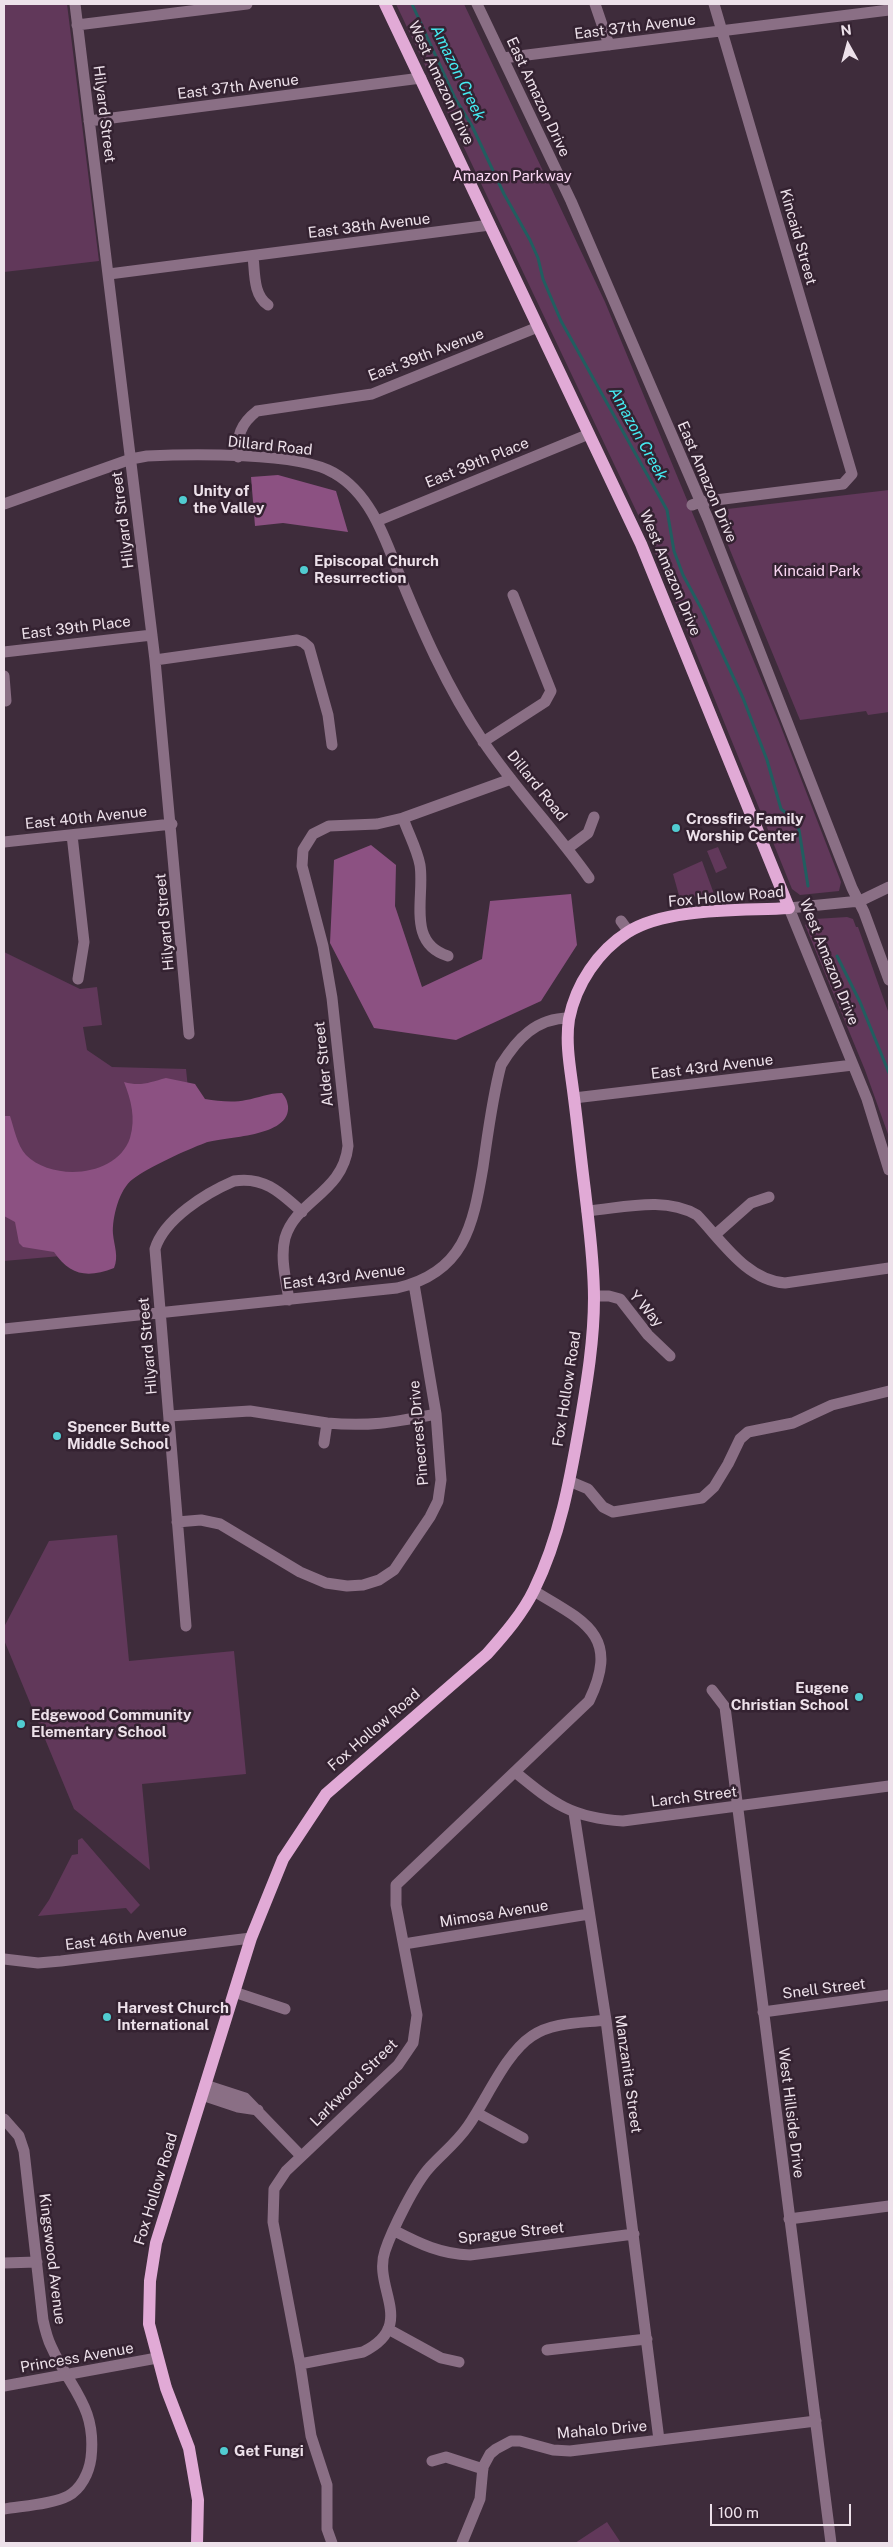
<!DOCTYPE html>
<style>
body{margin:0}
#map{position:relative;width:893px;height:2547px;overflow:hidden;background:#3e2c3b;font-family:"Public Sans",sans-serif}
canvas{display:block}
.frame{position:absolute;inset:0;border:5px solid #ede1ea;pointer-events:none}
.north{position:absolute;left:823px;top:20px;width:50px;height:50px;-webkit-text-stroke:4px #342231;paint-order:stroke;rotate:353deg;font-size:14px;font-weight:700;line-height:20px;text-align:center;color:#ede1ea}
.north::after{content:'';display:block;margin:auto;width:18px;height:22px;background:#ede1ea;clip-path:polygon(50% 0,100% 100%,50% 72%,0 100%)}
.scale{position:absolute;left:710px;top:2504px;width:141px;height:22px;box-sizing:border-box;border:2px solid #ede1ea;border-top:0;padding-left:6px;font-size:15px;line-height:18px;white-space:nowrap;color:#ede1ea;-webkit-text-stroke:4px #342231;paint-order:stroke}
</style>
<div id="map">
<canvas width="893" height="2547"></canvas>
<div class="frame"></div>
<div class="north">N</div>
<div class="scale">100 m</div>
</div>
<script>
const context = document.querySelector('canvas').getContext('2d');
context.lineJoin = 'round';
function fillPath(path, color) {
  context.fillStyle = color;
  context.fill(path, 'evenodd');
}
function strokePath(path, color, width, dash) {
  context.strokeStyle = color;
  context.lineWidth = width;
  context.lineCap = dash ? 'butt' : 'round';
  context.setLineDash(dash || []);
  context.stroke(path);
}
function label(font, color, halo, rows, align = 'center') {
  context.font = font + ' "Public Sans",sans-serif';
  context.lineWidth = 5;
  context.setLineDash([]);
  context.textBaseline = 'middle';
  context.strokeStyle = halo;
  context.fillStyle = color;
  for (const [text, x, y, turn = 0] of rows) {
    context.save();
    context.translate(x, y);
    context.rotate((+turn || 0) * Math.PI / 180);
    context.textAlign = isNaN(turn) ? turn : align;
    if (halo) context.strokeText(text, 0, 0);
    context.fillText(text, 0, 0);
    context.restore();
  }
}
fillPath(new Path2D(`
 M4 4H67L99 261 4 272Z
 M396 4H464L605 302 779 722 841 882 839 891 800 895 792 889 650 540Z
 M889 490V712L868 715 866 711 800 720 716 516 719 510Z
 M718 847 727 868 716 873 707 851Z
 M702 861 714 894 680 899 673 874Z
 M847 917 853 919 856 927H858L889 1014V1137L865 1070 805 925 815 919Z
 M4 952 80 989 97 987 102 1025 83 1027 87 1050 112 1067 186 1069 192 1128 99 1188 106 1252 4 1261Z
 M117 1535 129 1661 234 1651 246 1774 142 1784 150 1870 74 1809 4 1640V1627L49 1541Z
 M82 1838 140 1905 131 1914 126 1908 38 1916 49 1900 72 1855 78 1854V1840Z
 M607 2522 621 2543H575Z`), '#61385a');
fillPath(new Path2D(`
 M278 475 336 491 348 532 283 523 255 526 251 477Z
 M371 845 396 865 395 906 422 987 482 959 490 901 571 894 577 945 541 1001 456 1040 374 1028 330 943 334 860Z
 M166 1078 195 1084 205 1099C218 1101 233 1103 246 1100 258 1098 269 1093 282 1093 286 1098 287 1100 288 1106 291 1138 224 1136 205 1143 186 1150 149 1167 133 1179 119 1189 112 1218 113 1234 114 1245 119 1257 114 1268 88 1278 70 1276 54 1252L23 1247 19 1243 15 1222 4 1216V1116H10C14 1128 17 1145 26 1155 53 1182 117 1177 130 1138 136 1118 131 1100 124 1082 141 1087 150 1082 166 1078Z`), '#8c5182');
strokePath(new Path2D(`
 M412 4 455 98 472 126 504 194 530 240 538 258 543 279 561 321 667 510 674 551 683 575 702 610 743 698 767 760 781 809 795 820 799 830 808 886
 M837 956 860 1002 889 1073`), '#215e60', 3);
strokePath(new Path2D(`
 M75 4 155 660 189 1034
 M477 4 571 201 708 519 852 888 864 912 889 980
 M595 4 609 45
 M77 25 247 4
 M503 58 889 10
 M89 121 421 78
 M253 256C255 273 253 295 268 305
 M109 274 490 225
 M238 457C237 436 240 424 257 411L372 394 538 327
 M4 504 131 459 147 456C189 454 300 452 334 473 369 493 383 533 397 569 421 628 447 688 483 741 515 789 556 831 589 878
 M692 505 700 502 843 484 852 474 714 4
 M377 521 589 434
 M4 652 152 635
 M155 660 297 640 303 642 309 647 328 715 332 745
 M4 676 6 701
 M483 742 545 702 551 691 513 595
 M403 818C408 833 417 849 420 865 425 897 406 943 448 956
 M72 835 84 942 78 979
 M4 842 172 824
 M568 848 588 833 594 817
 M889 887 860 901 789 908 867 1099 889 1170
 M621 921 629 932
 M574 1098 853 1065
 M587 1211C623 1208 664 1196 697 1215 722 1241 746 1280 785 1283L889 1268
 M716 1234 751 1203 769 1197
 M594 1296H609L620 1299 648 1335 670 1356
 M289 1300C286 1280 280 1258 285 1238 296 1200 343 1193 348 1146L332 998 323 946 302 866 303 850 313 834 329 826 377 824 403 818 511 779
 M4 1329 397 1288C464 1273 473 1226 483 1167 488 1133 492 1099 501 1065 517 1039 536 1018 569 1018
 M169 1416 250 1411 327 1423
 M324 1443 327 1423C370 1427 394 1422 436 1414
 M569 1481 588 1489 603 1507 613 1512 702 1498 714 1487 728 1464 740 1439 748 1432 793 1423 832 1405 889 1391
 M177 1522 201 1520 220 1524 300 1572 326 1583 347 1586 363 1585 379 1580 394 1570 430 1517 438 1501 441 1480 436 1414 414 1284
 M186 1626 155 1249C164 1219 206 1193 234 1181 264 1176 281 1193 302 1212
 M712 1690 725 1707 831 2543
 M515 1772C554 1804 572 1818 623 1821L889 1786
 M574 1813 606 2020 659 2440
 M404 1944 589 1914
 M4 1959 38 1963 61 1961 251 1938
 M234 1992 285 2009
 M763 2012 889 1995
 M205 2085 245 2098 301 2156
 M202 2095 238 2107 258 2110
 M477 2113 523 2138
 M4 2119 19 2136 24 2151 43 2320C45 2329 47 2338 51 2346 70 2389 97 2406 91 2458 89 2473 81 2489 68 2496 53 2504 21 2506 4 2509
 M789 2219 889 2206
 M395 2231C420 2244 441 2254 470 2255L634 2234
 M4 2263 37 2262
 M388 2329 441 2358 459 2362
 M547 2350 647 2339
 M300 2364 363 2352C418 2325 372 2288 385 2251 392 2230 415 2183 430 2167 443 2153 457 2142 468 2126 487 2099 505 2054 532 2036 552 2022 582 2023 606 2020
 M4 2386 157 2358
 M432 2461 446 2457 483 2469
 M332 2543 327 2529V2485L311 2436 300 2364 273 2222 274 2189 286 2171 398 2065 413 2043 417 2015 396 1905V1885L589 1701C621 1635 584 1621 534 1591
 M462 2543 480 2499 483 2467 490 2454 496 2449 511 2441H520L553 2450 570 2451 816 2421`), '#8a6f85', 11);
strokePath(new Path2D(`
 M197 2543 198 2500 189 2448 166 2388 149 2324 150 2281 156 2243 251 1938 283 1859 326 1794 487 1654C504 1635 523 1613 534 1590 560 1537 570 1480 580 1423 587 1382 594 1340 594 1298 594 1262 589 1226 585 1191 581 1160 578 1129 574 1098 571 1072 565 1045 569 1019 576 984 598 951 628 932 667 907 743 911 789 908L641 544 385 4`), '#e1aad6', 12);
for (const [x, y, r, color] of [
 [183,500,5,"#51ccd1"],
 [304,570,5,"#51ccd1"],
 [676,828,5,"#51ccd1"],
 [57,1436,5,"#51ccd1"],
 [859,1697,5,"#51ccd1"],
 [21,1724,5,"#51ccd1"],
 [107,2017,5,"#51ccd1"],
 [224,2451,5,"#51ccd1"]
]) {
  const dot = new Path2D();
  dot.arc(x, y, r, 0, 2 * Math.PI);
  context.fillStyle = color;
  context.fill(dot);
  strokePath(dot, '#342231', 2);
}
label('15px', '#ede1ea', '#342231', [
 ["East 37th Avenue",635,27,-7],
 ["West Amazon Drive",441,83,65],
 ["East 37th Avenue",238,87,-7],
 ["East Amazon Drive",538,97,65],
 ["Hilyard Street",104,114,83],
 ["East 38th Avenue",369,226,-7],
 ["Kincaid Street",798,237,74],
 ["East 39th Avenue",426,355,-21],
 ["Dillard Road",270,446,6],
 ["East 39th Place",477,463,-22],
 ["East Amazon Drive",707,482,67],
 ["Hilyard Street",123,520,-97],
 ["West Amazon Drive",670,573,67],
 ["East 39th Place",76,628,-7],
 ["Dillard Road",537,786,51],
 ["East 40th Avenue",86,818,-6],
 ["Fox Hollow Road",726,897,-5],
 ["Hilyard Street",165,922,-95],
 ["West Amazon Drive",829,962,68],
 ["Alder Street",324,1064,-96],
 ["East 43rd Avenue",712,1067,-7],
 ["East 43rd Avenue",344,1277,-7],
 ["Y Way",646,1309,49],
 ["Hilyard Street",148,1346,-95],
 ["Fox Hollow Road",567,1389,-81],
 ["Pinecrest Drive",419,1433,-95],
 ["Fox Hollow Road",374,1730,-41],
 ["Larch Street",694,1797,-7],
 ["Mimosa Avenue",494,1914,-9],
 ["East 46th Avenue",126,1938,-7],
 ["Snell Street",824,1989,-7],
 ["Manzanita Street",628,2074,82],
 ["Larkwood Street",354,2083,-45],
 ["West Hillside Drive",791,2113,83],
 ["Fox Hollow Road",156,2189,-73],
 ["Sprague Street",511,2233,-6],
 ["Kingswood Avenue",52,2259,83],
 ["Princess Avenue",77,2358,-10],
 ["Mahalo Drive",602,2430,-5]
]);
label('15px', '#fad7f3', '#342231', [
 ["Amazon Parkway",512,176],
 ["Kincaid Park",817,571]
]);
label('bold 15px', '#ede1ea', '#342231', [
 ["Unity of",193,491],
 ["the Valley",193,508],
 ["Episcopal Church",314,561],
 ["Resurrection",314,578],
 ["Crossfire Family",686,819],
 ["Worship Center",686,836],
 ["Spencer Butte",67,1427],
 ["Middle School",67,1444],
 ["Eugene",849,1688,"right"],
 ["Christian School",849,1705,"right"],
 ["Edgewood Community",31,1715],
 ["Elementary School",31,1732],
 ["Harvest Church",117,2008],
 ["International",117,2025],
 ["Get Fungi",234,2451]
], 'left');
label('italic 16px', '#44ebf1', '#342231', [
 ["Amazon Creek",458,73,64],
 ["Amazon Creek",638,434,61]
]);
</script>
